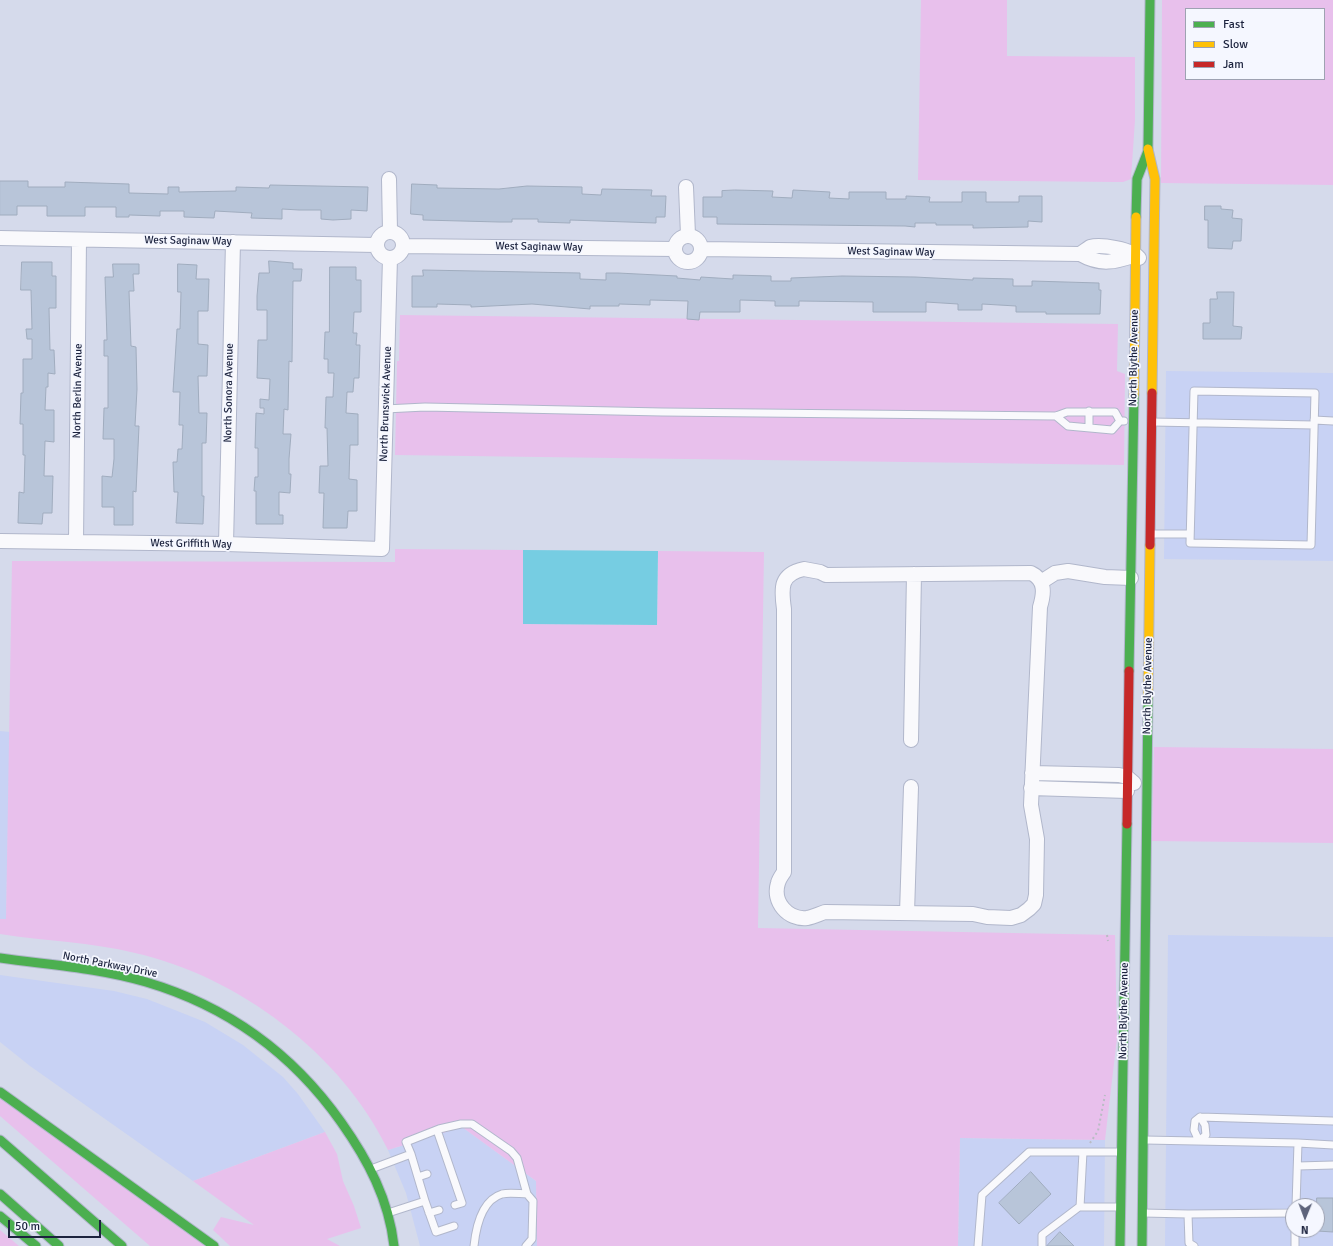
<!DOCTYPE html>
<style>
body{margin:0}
#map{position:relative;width:1333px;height:1246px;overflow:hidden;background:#d5daeb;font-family:Signika,sans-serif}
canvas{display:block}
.legend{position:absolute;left:1185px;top:8px;width:140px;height:72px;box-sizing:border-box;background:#f5f7ff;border:1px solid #9ea2b2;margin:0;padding:5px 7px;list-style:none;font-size:12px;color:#1c233e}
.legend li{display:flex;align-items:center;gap:8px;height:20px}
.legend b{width:20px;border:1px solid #9ea2b2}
.north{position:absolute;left:1285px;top:1198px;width:40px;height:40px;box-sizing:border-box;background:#f5f7ff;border:1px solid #9ea2b2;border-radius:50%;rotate:181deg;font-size:11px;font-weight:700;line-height:16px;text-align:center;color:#1c233e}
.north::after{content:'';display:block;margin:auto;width:14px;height:18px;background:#5d637b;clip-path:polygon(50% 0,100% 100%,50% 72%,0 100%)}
.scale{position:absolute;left:8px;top:1220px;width:93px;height:18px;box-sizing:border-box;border:2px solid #1c233e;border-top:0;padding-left:5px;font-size:12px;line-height:14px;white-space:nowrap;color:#1c233e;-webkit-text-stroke:3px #f5f7ff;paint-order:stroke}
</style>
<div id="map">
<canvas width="1333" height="1246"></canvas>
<ul class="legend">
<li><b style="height:5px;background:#4caf50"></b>Fast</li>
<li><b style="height:5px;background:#ffc107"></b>Slow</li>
<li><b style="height:5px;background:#c62828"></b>Jam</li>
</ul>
<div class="north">N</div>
<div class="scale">50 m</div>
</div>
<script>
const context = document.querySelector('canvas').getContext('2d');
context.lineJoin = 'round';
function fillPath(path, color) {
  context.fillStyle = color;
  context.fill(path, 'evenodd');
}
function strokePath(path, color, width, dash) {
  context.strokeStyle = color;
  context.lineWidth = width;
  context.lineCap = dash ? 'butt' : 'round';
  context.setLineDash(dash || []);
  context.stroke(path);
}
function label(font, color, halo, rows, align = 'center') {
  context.font = font + ' Signika,sans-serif';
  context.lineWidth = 3.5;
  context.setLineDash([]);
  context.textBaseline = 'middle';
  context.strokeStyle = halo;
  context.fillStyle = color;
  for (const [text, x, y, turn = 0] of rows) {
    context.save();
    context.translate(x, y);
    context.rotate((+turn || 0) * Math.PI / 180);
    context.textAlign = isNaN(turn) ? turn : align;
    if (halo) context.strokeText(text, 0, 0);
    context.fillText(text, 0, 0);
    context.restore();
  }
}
fillPath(new Path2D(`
 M1166 371 1333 373V561L1164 559Z
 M0 731 10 732 6 920 0 919Z
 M1168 935 1333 937V1246H1165ZM1293 1206H1317V1230H1293Z
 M0 975 114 991 147 999 205 1022 243 1045 283 1077 298 1094 325 1132 193 1181 30 1066 0 1042Z
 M462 1127 536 1181 537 1246H420L406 1193 388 1150Z
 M960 1138 1105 1140 1104 1246H958Z`), '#c8d2f4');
fillPath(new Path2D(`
 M921 0H1007V56L1135 57V120L1131 179 1123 182H1114L918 180Z
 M1162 0H1333V185L1161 183ZM1186 9H1324V79H1186Z
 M400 315 1118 324 1117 371 1125 374 1124 465 395 455 397 361H399Z
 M395 549 523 550V624L657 625 658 551 764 552 758 928 1115 935 1117 1038 1105 1140 960 1138 958 1246H537L536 1181 462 1127 388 1150C342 1054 238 976 135 953 91 942 45 941 0 934V919H6L12 561 395 562Z
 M1154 747 1333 749V843L1152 841Z
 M0 1098 205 1246H150L0 1116Z
 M325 1132 337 1154 343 1181 354 1206 361 1228 327 1239 340 1246H230L213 1230 221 1217 254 1225 193 1181Z
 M0 1230 19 1246H0Z`), '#e8c0ec');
fillPath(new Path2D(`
 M523 550 658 551 657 625 523 624Z`), '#76cde2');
const building = new Path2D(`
 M0 181H28V187H65V182L129 184V193L168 194V187H179V192L236 191V187L269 188 270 185 368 187 367 211 351 210V219L333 220 321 219V210H299L282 209V219L251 218 252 213 215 211 214 218 184 217V211H160V216L129 215V217H116V207H85V216H47V206H17V215H0Z
 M412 184 437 185V188L499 189 527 186 582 187V194L601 195 602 189 652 190 651 196H666L665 217H656V223L570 220V223L538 222V219H512V222H499L423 220V215L411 214Z
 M735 190 773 191 772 197 792 198 793 190 830 192 829 198 849 199V192H886V199H906V196L930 197 929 202H962V192H986V202H1019V196H1042V222L1028 221V227L973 228V225H936V223H915V227L905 226 717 224V217H703V197H722V191Z
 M1205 206H1221V209L1233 210 1232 218 1242 219 1241 241H1233L1232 249 1208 248V220H1205Z
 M269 261 293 263V269H302L301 281H293L292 362 289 361 288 410 284 409 283 434H291L289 459V474H291L290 493 279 492V515H283V524H256V491H254L255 477H258V448H255L256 413 264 414V408H260V399L269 400 270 379 257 378 258 340H267V310H257V296L259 273H269Z
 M22 262H52V276H56V308H49L50 350H54L55 374 48 373V387H46L45 410H54V442L45 441 44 476H53L52 513H43L42 524 18 523 19 492 24 493 25 455H23V424H20L21 393H23V359H32V339H27L26 329H32L31 290H21Z
 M113 264H139V274H133L134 291H129L131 346 136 347 137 389 135 426H139L136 492 133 491V525H114V507H102V476L112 477 114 459V439H103L104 408H108V356H104V340H107L105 277H113Z
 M178 264 197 265 196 279H209L208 311H198V344L208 345 207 376H198L199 413H207L206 443H202V496H204L203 524 176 523 178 492H174L173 462H177L178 449H182L183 425H179L180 392H173L177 329H180L181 292H178Z
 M330 267H356V280H361V312H354L353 333H357L356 345H360L359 378H354L353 392H347L346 413 358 414V445H350L349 479 357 480V511H348L347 528H323L324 493H319L320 466H328L327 428H325L326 397H333L334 373H328V359H324L325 332H329Z
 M423 270 580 273V279L606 280V273H618L677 276V278L700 280 701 277 733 279V275L771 276V281H791V278L842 276 915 277 973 280V278L1013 279V286H1032V281L1099 283V290H1101L1100 314H1046V312H1016V306L982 304V310H958V304L926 302V312H873V302L799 301V306H775V301L740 300V312H700L699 320 687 319 688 301 650 300V305L619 304V306H590V309L532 304 471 307V305L437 304V307H412V276H423Z
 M1217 292H1234L1233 326 1242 327 1241 339H1203V323H1210V299H1217Z
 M1031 1172 1051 1194 1019 1224 999 1203Z
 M1317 1198H1333V1232L1317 1231Z
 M1060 1232 1074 1246H1047Z`);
fillPath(building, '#b8c5d9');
strokePath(building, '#a0acbe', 1);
const lane = new Path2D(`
 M1194 391 1315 393 1311 545 1190 543Z
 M385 409 425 407 662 412 1056 416 1067 412H1115L1120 421
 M1089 411V428
 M1056 416 1068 426 1112 430 1120 421H1124
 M1314 420 1333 421
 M1152 422 1314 425
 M1151 534H1190
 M1200 1117 1205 1125 1206 1135 1199 1141 1194 1130 1195 1121 1200 1117 1333 1121
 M437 1130 462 1203 455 1205
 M1145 1140 1298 1143 1296 1206
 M1298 1143 1333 1145
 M411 1154 406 1142 439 1129 461 1124H472L511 1151 517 1158 527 1194
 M1298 1166 1333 1165
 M371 1169 411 1154 425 1201 388 1213
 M418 1177 427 1174
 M425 1201 436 1232 454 1226
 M1080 1207 1083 1152
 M429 1213 439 1210
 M1143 1213 1188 1214
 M474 1246C476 1227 482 1200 502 1194 510 1192 520 1194 527 1194L533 1201 532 1239 526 1246
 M978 1246 982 1195 1029 1152H1120
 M1042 1246V1235L1079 1207H1119
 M1194 1246 1189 1243 1188 1214 1293 1213
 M1295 1246V1230`);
const street = new Path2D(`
 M389 179 390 231
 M686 187 688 235
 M377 245a13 13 0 1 1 26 0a13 13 0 1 1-26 0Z
 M675 249a13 13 0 1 1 26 0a13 13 0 1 1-26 0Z
 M0 238 376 245
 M403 246 675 249
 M701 249 1080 254C1101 266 1115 262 1136 255
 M1080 254C1083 252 1087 249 1090 247 1101 244 1132 249 1139 258
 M0 541 226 544 382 549 390 258
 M76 542 79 240
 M226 544 233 242
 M804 569 820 572 826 575 1031 573C1046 580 1044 594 1040 607L1031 805 1037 839 1036 895 1034 904 1029 909 1021 915 1011 918 987 917 973 914 825 912C819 914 813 917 807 918 788 920 772 902 778 883 779 879 782 875 784 872V609C781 588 780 574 804 569Z
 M1041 582 1055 573 1068 571 1105 577 1131 578
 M911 740 914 574
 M1032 773 1119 775 1127 777 1134 783
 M1031 788 1127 791
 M907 913 911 787`);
const fast = new Path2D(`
 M1148 149 1150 0
 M1136 217 1137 179 1148 151
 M1129 671 1134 395
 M0 958C49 965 99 968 146 982 227 1006 293 1054 341 1122 368 1160 389 1200 394 1246
 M0 1092 214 1246
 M0 1140 122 1246
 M0 1194 59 1246
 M0 1216 36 1246
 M1120 1246 1127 824
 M1142 1246 1148 696`);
const slow = new Path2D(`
 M1148 149 1155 179 1152 393
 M1134 395 1136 217
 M1148 696 1150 545`);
const jam = new Path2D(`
 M1150 545 1152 393
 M1127 824 1129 671`);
strokePath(lane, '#b1b7cb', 9);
strokePath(street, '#b1b7cb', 16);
strokePath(fast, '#b1b7cb', 11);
strokePath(slow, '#b1b7cb', 11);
strokePath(jam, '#b1b7cb', 11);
strokePath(new Path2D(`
 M1107 935 1108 941
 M1090 1143 1098 1131 1105 1095`), '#b9bcc4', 2, [2, 3]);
strokePath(lane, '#f9f9fc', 7);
strokePath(street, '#f9f9fc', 14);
strokePath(fast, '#4caf50', 9);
strokePath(slow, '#ffc107', 9);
strokePath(jam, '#c62828', 9);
label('11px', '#1c233e', '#f5f7ff', [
 ["West Saginaw Way",188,241,1],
 ["West Saginaw Way",539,247,1],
 ["West Saginaw Way",891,252,1],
 ["North Blythe Avenue",1134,358,-89],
 ["North Berlin Avenue",78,391,-89],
 ["North Sonora Avenue",229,393,-89],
 ["North Brunswick Avenue",386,404,-88],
 ["West Griffith Way",191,544,1],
 ["North Blythe Avenue",1148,686,-89],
 ["North Parkway Drive",110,965,11],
 ["North Blythe Avenue",1124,1011,-89]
]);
</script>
